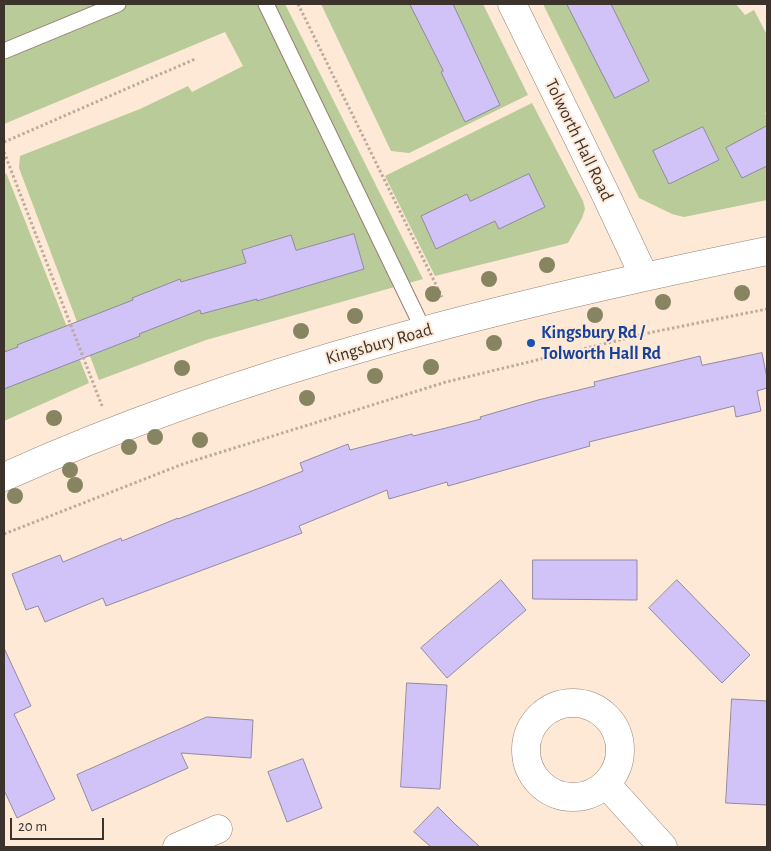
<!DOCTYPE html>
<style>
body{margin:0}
#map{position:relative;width:771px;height:851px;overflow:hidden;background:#fee9d7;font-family:"Alegreya Sans",sans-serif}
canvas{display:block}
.frame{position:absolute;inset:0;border:5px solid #3b332c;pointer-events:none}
.scale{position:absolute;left:10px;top:818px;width:94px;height:22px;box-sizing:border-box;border:2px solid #3b332c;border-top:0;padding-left:6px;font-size:15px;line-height:18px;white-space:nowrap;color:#3b332c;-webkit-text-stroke:4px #fee9d7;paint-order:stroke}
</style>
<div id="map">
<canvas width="771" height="851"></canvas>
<div class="frame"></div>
<div class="scale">20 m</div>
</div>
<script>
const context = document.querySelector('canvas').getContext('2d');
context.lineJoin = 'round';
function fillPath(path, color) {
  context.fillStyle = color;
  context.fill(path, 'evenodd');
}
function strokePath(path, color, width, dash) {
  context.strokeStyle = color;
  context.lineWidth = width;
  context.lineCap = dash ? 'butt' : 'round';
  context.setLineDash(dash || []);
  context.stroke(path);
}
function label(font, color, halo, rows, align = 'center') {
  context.font = font + ' "Alegreya Sans",sans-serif';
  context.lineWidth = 4;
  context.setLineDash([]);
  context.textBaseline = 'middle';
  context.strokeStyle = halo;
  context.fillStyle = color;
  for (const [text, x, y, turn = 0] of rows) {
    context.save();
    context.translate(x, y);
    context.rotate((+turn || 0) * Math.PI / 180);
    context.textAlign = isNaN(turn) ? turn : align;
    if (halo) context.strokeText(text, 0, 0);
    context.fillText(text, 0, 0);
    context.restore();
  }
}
fillPath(new Path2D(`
 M4 4H285L423 279 206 340 99 380 19 168 20 156 140 109 188 86 192 92 243 66 225 32 4 124Z
 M321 4H483L528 95 409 153 391 151Z
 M543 4H736L745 15 754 10 767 35V112L765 113 767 117V126L761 130 767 142V200L684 217 672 214 639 198Z
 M532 103 583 201 585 209 582 218 568 243 435 276 385 176Z
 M4 172 7 175 89 383 4 421Z`), '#b8cb99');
const building = new Path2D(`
 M410 4H453L500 105 465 122 441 72 443 71Z
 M567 4H611L649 81 615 98Z
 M767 126V166L742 178 726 148Z
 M703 127 719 160 669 184 653 151Z
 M529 174 545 207 499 229 495 221 436 249 421 216 467 194 470 201Z
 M354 234 364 269 257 301V299L201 314 200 310 139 334 140 336 4 389V352L18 347 17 345 133 300 132 298 180 279 181 282 246 263 242 250 291 235 296 250Z
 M762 353 767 378V388L757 391 761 411 736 417 734 406 589 442 590 446 448 486 447 482 389 499 387 490 299 526 302 533 106 606 103 598 45 622 38 606 26 610 12 574 60 555 63 562 121 538 122 541 178 518V519L257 489 303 471 300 463 348 444 350 450 412 434 413 436 446 428 481 419 480 417 538 400 595 386 594 382 700 356 702 365Z
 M533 560H637V600L533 599Z
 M501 580 526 610 447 678 421 648Z
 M677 580 750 655 722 683 649 608Z
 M4 648 31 706 14 714 55 799 17 818 4 790Z
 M407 683 447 685 440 789 401 787Z
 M732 699 767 701V805L726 803Z
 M207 717 253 720 251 758 181 753 188 768 92 811 77 775Z
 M303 759 322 808 287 822 268 772Z
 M438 807 456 825 480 847H431L414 832Z`);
fillPath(building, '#d1c2f7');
strokePath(building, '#918ba1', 1);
const service = new Path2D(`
 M266 4 424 331
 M4 51 118 4`);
const minor = new Path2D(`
 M512 4 605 193 644 276
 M526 750a47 47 0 1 1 94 0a47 47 0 1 1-94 0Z
 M606 784 663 847
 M177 847 218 829`);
const tertiary = new Path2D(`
 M4 477C246 368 508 304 767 251`);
strokePath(service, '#958272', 17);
strokePath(minor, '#958272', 29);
strokePath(tertiary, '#958272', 29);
strokePath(new Path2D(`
 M298 4 442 297
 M4 142 195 59
 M4 152 102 406
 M4 534 183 464 446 382 653 332 767 309`), '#bdac9e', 3, [2.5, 2.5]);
strokePath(service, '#fff', 15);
strokePath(minor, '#fff', 28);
strokePath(tertiary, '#fff', 28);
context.fillStyle = '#868461';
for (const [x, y] of [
 [547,265],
 [489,279],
 [742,293],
 [433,294],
 [663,302],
 [595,315],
 [355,316],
 [301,331],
 [494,343],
 [431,367],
 [182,368],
 [375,376],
 [307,398],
 [54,418],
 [155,437],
 [200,440],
 [129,447],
 [70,470],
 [75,485],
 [15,496]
]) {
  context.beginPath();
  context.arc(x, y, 8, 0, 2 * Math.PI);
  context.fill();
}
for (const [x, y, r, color] of [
 [531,343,5,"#1a4fb4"]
]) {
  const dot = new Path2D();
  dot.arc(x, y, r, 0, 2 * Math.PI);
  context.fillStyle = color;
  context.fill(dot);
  strokePath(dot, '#fee9d7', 2);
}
label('18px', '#3b332c', '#fee9d7', [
 ["Tolworth Hall Road",579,140,64],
 ["Kingsbury Road",379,344,-16]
]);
label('bold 18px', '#164399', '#fee9d7', [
 ["Kingsbury Rd /",541,333],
 ["Tolworth Hall Rd",541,354]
], 'left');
</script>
